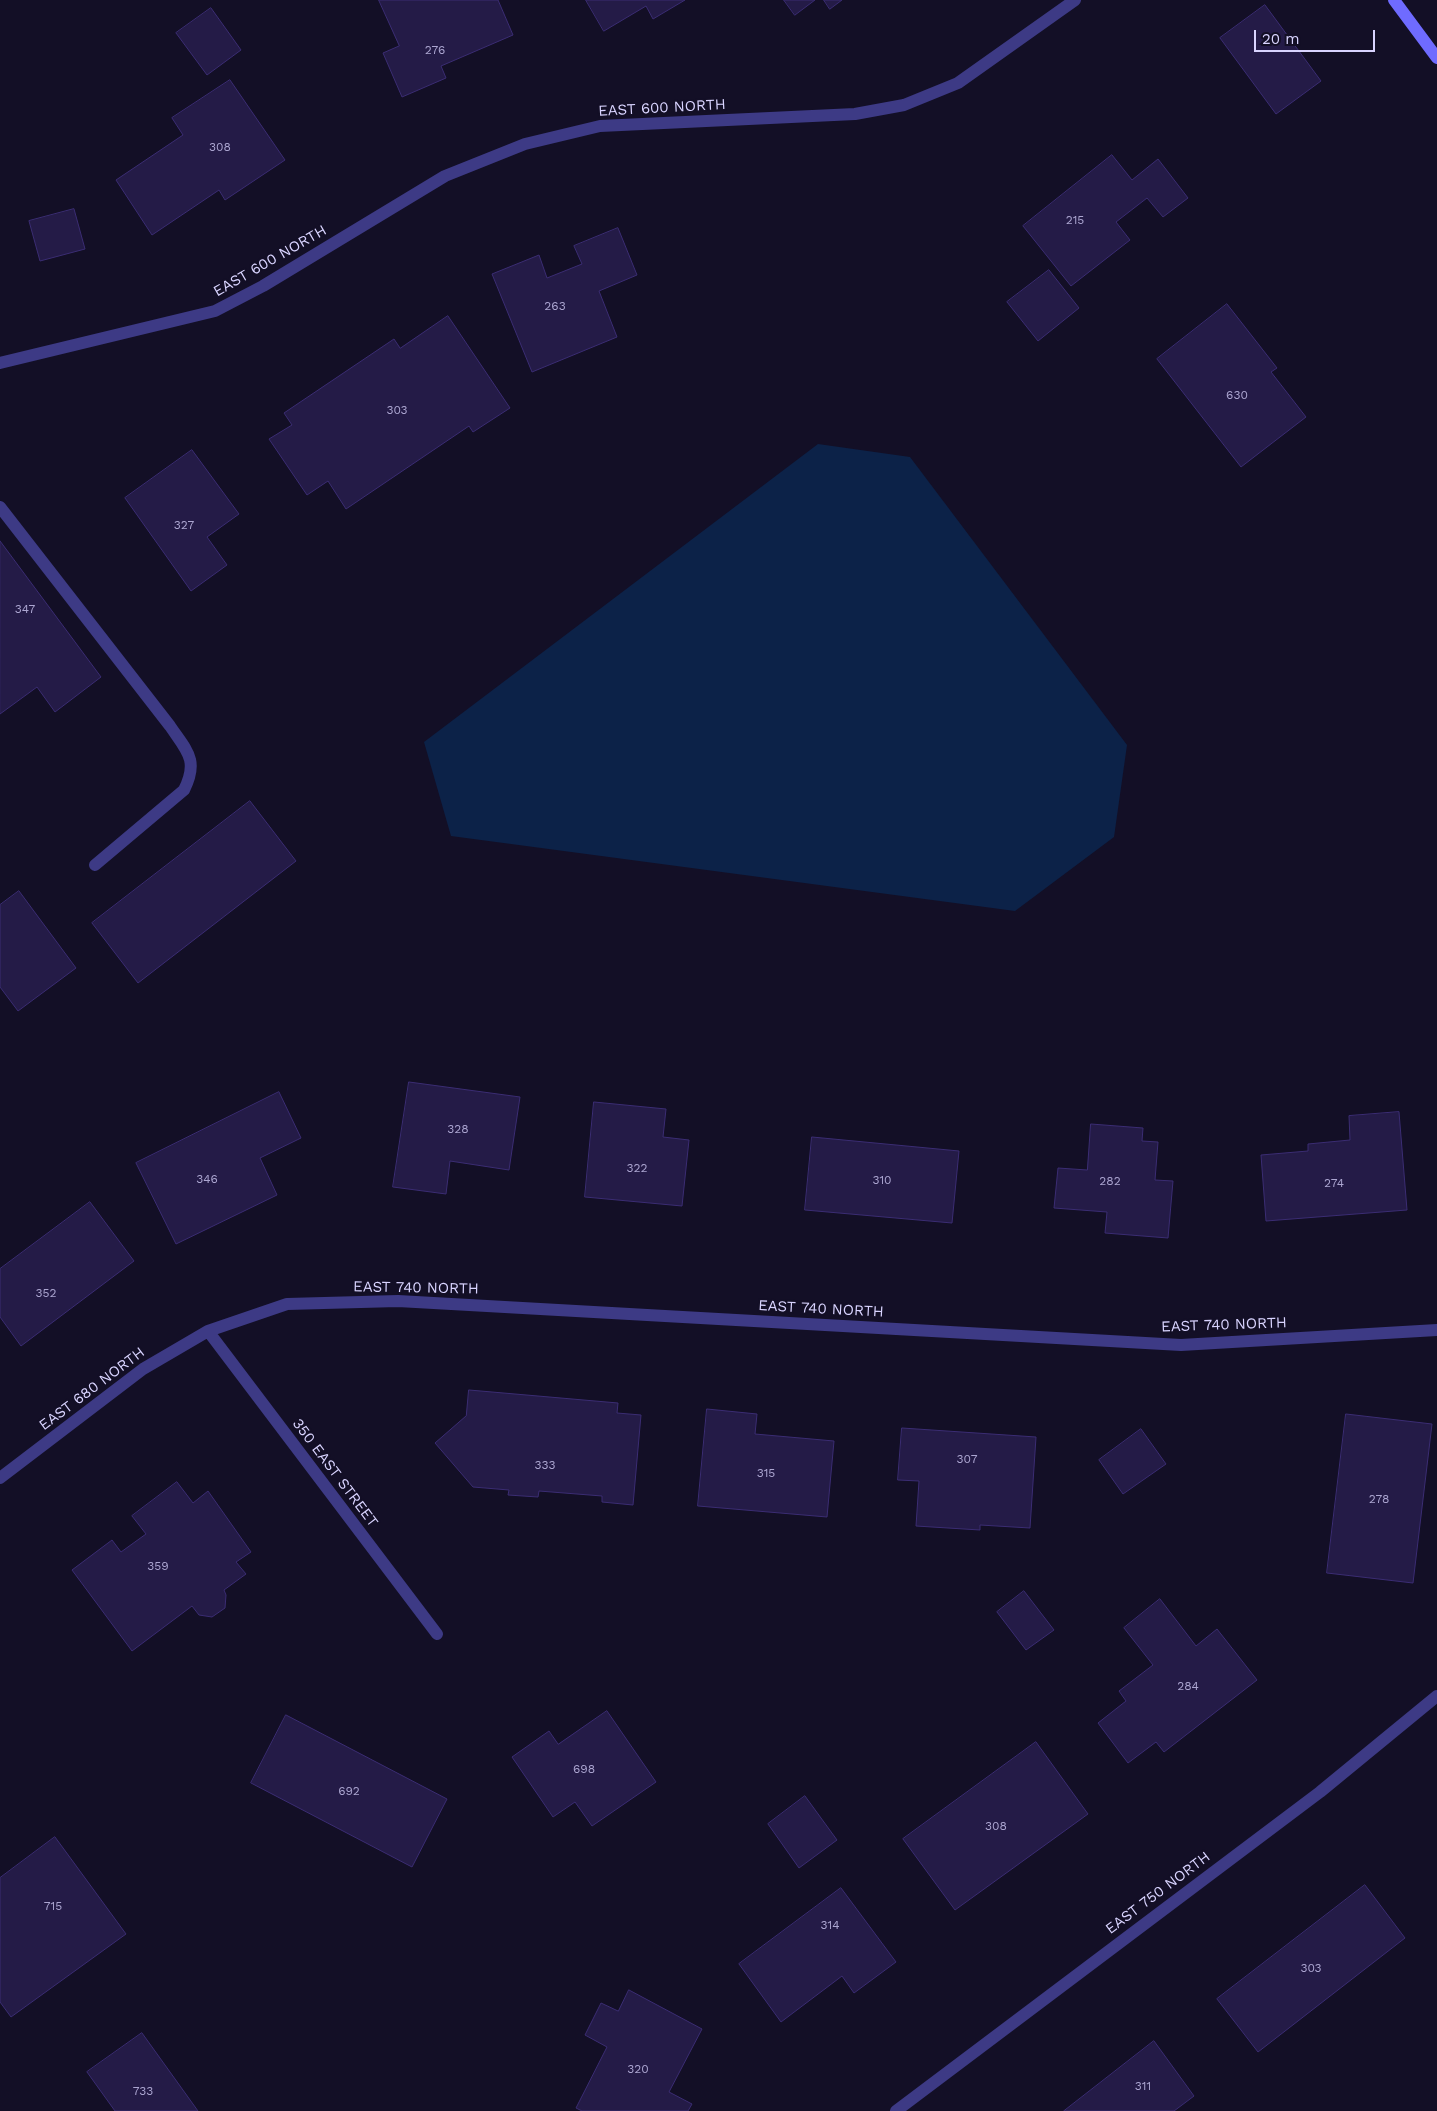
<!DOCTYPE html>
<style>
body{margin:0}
#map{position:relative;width:1437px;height:2111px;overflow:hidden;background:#130f26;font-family:"Work Sans",sans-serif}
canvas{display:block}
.scale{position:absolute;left:1254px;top:30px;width:121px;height:22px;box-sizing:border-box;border:2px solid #d9d4ff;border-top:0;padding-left:6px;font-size:15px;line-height:18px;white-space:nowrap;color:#d9d4ff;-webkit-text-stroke:4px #130f26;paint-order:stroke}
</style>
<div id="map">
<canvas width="1437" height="2111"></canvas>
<div class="scale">20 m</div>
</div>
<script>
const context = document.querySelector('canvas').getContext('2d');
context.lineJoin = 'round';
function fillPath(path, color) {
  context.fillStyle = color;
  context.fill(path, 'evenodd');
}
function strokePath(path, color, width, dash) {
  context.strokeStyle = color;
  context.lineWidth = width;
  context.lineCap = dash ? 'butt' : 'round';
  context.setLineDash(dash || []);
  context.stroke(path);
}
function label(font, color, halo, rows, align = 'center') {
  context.font = font + ' "Work Sans",sans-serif';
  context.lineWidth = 4;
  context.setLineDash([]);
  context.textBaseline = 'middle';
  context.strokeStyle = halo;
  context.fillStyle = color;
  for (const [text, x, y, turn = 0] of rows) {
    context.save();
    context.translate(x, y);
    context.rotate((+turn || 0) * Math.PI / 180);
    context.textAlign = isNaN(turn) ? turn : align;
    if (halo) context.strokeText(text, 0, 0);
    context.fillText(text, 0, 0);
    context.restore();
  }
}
fillPath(new Path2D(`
 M818 444 910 457 1127 745 1114 837 1015 911 451 836 424 742Z`), '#0c2248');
const building = new Path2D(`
 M379 0H498L513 35 441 66 446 78 402 97 383 53 399 46Z
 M586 0H685L653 19 646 6 604 31Z
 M784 0H815L795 15Z
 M824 0H842L830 9Z
 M1265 5 1321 81 1276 114 1220 38Z
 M211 8 241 50 207 75 176 33Z
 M230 80 285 160 225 200 219 190 152 235 116 180 183 135 172 118Z
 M1112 155 1132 180 1158 159 1188 198 1163 217 1147 198 1116 222 1130 240 1071 286 1023 226Z
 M74 209 85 249 40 261 29 221Z
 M618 228 637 275 599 291 617 337 532 372 492 274 539 255 547 278 582 264 574 246Z
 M1049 270 1079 308 1038 341 1007 302Z
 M1227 304 1277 368 1271 372 1306 417 1241 467 1157 359Z
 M448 316 510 408 473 432 469 426 346 509 328 481 307 495 269 439 292 425 284 413 394 339 400 348Z
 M192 450 239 514 207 537 227 565 191 591 125 498Z
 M0 541 101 677 55 712 37 687 0 714Z
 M250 801 296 861 138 983 92 923Z
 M19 891 76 968 18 1011 0 987V905Z
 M409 1082 520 1097 509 1170 450 1161 446 1194 393 1187Z
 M279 1092 301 1138 260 1158 277 1195 176 1244 136 1163Z
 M594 1102 666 1109 663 1137 689 1140 682 1206 585 1197Z
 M1399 1112 1407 1210 1266 1221 1261 1155 1308 1151V1144L1350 1140 1349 1116Z
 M1091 1124 1143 1128 1142 1141 1158 1142 1155 1180 1173 1181 1168 1238 1105 1233 1107 1212 1054 1208 1058 1168 1087 1170Z
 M812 1137 959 1151 952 1223 805 1210Z
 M90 1202 134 1261 21 1346 0 1317V1269Z
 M469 1390 618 1403 617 1413 641 1415 633 1505 602 1502V1496L539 1491 538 1497 508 1495 509 1490 473 1487 435 1443 466 1416Z
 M707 1409 757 1414 755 1434 834 1441 827 1517 698 1506Z
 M1346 1414 1432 1424 1413 1583 1327 1573Z
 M902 1428 1036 1437 1030 1528 980 1525V1530L916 1526 919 1481 898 1480Z
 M1141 1429 1166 1464 1123 1494 1099 1460Z
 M177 1482 193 1503 208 1491 251 1552 236 1562 246 1574 224 1590 226 1595 225 1608 212 1617 199 1615 192 1606 132 1651 72 1570 112 1540 121 1552 146 1534 132 1516Z
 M1024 1591 1054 1630 1026 1650 997 1612Z
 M1160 1599 1196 1646 1217 1629 1257 1680 1164 1752 1156 1742 1128 1763 1098 1723 1126 1701 1119 1691 1153 1665 1124 1628Z
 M607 1711 656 1782 592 1826 575 1802 553 1817 512 1757 549 1731 558 1744Z
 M286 1715 447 1799 412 1867 251 1783Z
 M1036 1742 1088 1814 955 1910 903 1839Z
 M805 1796 837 1840 799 1868 768 1824Z
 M55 1837 126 1934 11 2017 0 2002V1878Z
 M1365 1885 1405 1938 1258 2052 1217 1999Z
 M841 1888 896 1962 854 1993 842 1976 781 2022 739 1964Z
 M629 1990 702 2029 669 2092 692 2104 688 2111H582L576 2108 607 2047 585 2035 601 2003 618 2011Z
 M142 2033 198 2111H115L87 2072Z
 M1154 2041 1194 2096 1174 2111H1064Z`);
fillPath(building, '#241b47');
strokePath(building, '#3b2d73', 1);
strokePath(new Path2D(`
 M0 507 170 726C187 751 199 760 184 790L95 865`), '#3d3a85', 12);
strokePath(new Path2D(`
 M0 363 215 311 263 286 445 176 525 144 600 126 855 114 904 105 958 83 1075 0
 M208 1331 437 1634
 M0 1478 143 1369 208 1331 287 1304 398 1301 1181 1345 1437 1330
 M896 2111 1320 1792 1437 1696`), '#3d3a85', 12);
strokePath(new Path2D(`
 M1394 0 1437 58`), '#6f6bff', 12);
label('12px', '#aca6d1', null, [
 ["276",435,50],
 ["308",220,147],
 ["215",1075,220],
 ["263",555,306],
 ["630",1237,395],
 ["303",397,410],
 ["327",184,525],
 ["347",25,609],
 ["328",458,1129],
 ["322",637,1168],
 ["346",207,1179],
 ["310",882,1180],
 ["282",1110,1181],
 ["274",1334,1183],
 ["352",46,1293],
 ["307",967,1459],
 ["333",545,1465],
 ["315",766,1473],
 ["278",1379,1499],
 ["359",158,1566],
 ["284",1188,1686],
 ["698",584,1769],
 ["692",349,1791],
 ["308",996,1826],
 ["715",53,1906],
 ["314",830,1925],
 ["303",1311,1968],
 ["320",638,2069],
 ["311",1143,2086],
 ["733",143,2091]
]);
label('15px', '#d9d4ff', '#130f26', [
 ["EAST 600 NORTH",662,108,-3],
 ["EAST 600 NORTH",270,261,-30],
 ["EAST 740 NORTH",416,1288,1],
 ["EAST 740 NORTH",821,1309,3],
 ["EAST 740 NORTH",1224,1325,-2],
 ["EAST 680 NORTH",92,1389,-37],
 ["350 EAST STREET",335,1473,53],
 ["EAST 750 NORTH",1158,1893,-37]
]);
</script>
